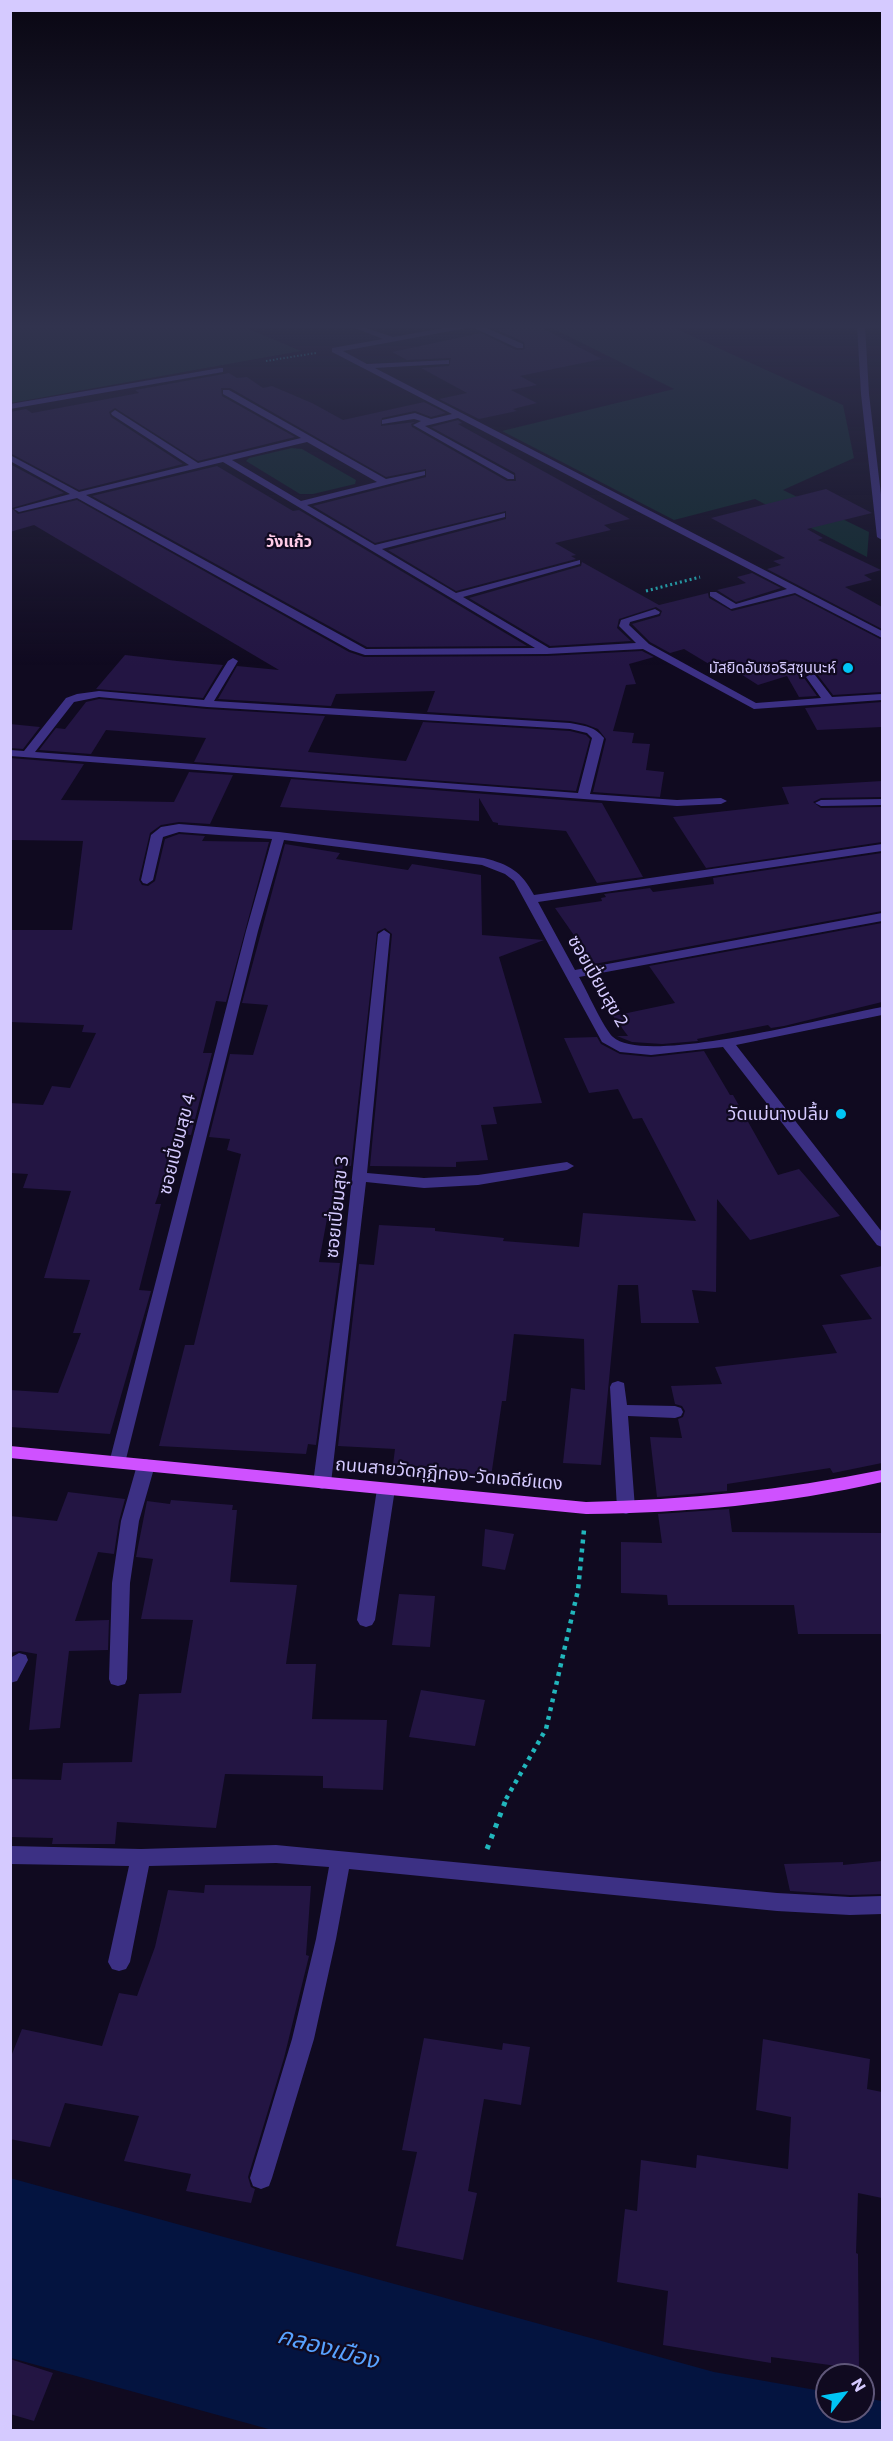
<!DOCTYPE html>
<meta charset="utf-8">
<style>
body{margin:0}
#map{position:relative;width:893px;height:2441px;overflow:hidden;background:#100a20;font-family:Commissioner,sans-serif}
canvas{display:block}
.frame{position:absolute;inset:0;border:12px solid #d5caff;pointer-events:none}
.north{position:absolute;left:815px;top:2363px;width:60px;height:60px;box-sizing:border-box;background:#100a20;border:2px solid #5f5779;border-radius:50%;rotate:59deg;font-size:16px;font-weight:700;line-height:24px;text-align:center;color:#d5caff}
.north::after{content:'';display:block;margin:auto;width:21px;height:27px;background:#00c5f5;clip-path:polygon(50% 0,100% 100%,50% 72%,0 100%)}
</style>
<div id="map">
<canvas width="893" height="2441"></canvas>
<div class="frame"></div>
<div class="north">N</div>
</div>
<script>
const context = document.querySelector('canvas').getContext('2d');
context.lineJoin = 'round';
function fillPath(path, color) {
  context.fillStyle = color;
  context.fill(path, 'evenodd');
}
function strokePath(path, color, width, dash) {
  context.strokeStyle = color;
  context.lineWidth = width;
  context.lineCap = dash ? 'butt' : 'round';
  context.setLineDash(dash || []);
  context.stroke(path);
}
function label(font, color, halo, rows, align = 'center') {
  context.font = font + ' Commissioner,"Noto Sans Thai",sans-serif';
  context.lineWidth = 4.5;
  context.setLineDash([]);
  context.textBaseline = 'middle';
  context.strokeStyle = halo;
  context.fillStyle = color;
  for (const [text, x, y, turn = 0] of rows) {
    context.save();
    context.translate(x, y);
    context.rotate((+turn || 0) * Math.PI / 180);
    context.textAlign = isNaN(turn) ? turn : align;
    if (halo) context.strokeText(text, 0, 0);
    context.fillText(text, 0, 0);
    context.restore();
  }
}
fillPath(new Path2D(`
 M11 325H239L301 351 11 403Z
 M546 325H668L843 405 854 458 783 490 869 532 867 557 755 499 674 520 502 431 674 389Z
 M292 448 302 449 356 480 355 484 313 494H300L246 461 249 458Z`), '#0d292b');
fillPath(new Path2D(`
 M10 2178 714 2372 827 2392V2411H863V2398L882 2401V2430H272L11 2358Z`), '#041440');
fillPath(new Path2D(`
 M524 325H536L602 359 520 376 537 385 511 390 537 403 513 409 517 411 479 419 439 399 467 393 421 368 449 366 451 358 407 360 392 352 481 333 516 350H523L525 348 524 342 497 330Z
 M229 373 237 378 247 377 263 388 272 386 312 403 343 420 424 402 446 413 431 417 415 411 382 418 381 426 415 422 411 424 412 427 507 481H516L515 473 431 427 458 420 462 423 458 424 630 519 604 525 611 530 555 543 576 555 571 556 576 559 456 591 388 550 506 519V511L375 543 313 506 426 477V469L386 477 230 388H221L222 396 295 437 198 461 115 408 109 412 111 417 183 464 79 490 10 453V412L26 409 32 413 139 393 135 390Z
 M10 464 64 493 12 508 18 514 77 500 349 652 364 657 547 656 642 651 654 657 629 664 636 684 626 685 613 731 634 733 632 743 650 744 646 770 664 772 660 797 593 792 606 739 598 729 585 724 570 721 427 712 435 691 336 694 331 706 218 699 237 666 279 670 34 525 10 532Z
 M217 466 293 511 299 510 527 646 367 647 92 496Z
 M826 489 872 513 807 529 823 538 818 540 881 570 864 575 872 580 845 587 882 607V629L767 569 781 565 773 561 785 558 711 518Z
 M582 562 659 605 708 593 709 598 732 611 795 595 882 640V692L833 695 817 674 812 672 805 675 804 678 817 696 799 697 787 676 758 685 725 664 714 667 684 649 670 653 650 642 632 624 660 616 662 611 656 607 619 619 617 628 631 641 550 646 469 598 581 566Z
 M752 573 781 588 736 602 717 590 746 583 737 577Z
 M125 655 177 661 223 665 203 698 96 689Z
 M99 699 207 709 325 716 308 752 406 761 423 722 570 731 586 735 590 739 576 791 194 762 206 738 106 730 91 754 39 750 56 728 65 729 86 702Z
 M882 702V727L817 730 805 708Z
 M10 724 40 727 23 749 10 748Z
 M10 758 84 764 61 800 174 802 189 772 233 775 210 824 179 822 161 825 150 833 139 880 142 885 148 886 155 881 165 839 179 834 205 836 202 841 269 842 226 1002 216 1001 203 1053H212L191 1135 180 1134 155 1204H161L139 1290 151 1291 110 1434 10 1427V1390L58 1393 81 1333H73L90 1280 44 1278 71 1191 23 1188 28 1174 10 1173V1103L43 1105 52 1086 70 1088 96 1033 82 1032 84 1025 10 1022V930H72L83 841 10 840Z
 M291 779 602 803 643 877 597 883 566 831 498 825V823L493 822 479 798V821L280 807Z
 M882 781V797L821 798 813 802 821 808 882 807V842L706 868 673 817 789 804 782 787Z
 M285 844 340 853 336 859 408 870 412 864 481 875 482 935 544 940 499 957 542 1103 493 1107 497 1124 481 1125 488 1160 456 1162V1167L370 1166 392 934 385 928 377 932 351 1166 343 1165 336 1208H329L319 1262 340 1263 316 1445 308 1444 306 1454 159 1446 185 1345H194L241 1154 227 1150 230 1139 209 1137 230 1054 253 1055 268 1005 242 1003Z
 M882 853V911L594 964 555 908 602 901 601 898 606 897 604 894 650 888 653 892 714 884 713 878Z
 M882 923V1002L784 1026 771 1028 768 1025 697 1039 698 1041 662 1044 632 1042 617 1036H628L613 1016 675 1003 649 966Z
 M597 1037 601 1044 620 1054 651 1057 704 1051 730 1095H733L778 1175 799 1169 840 1216 750 1240 717 1199 716 1292 692 1290 699 1323H641L638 1285H618L601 1465 563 1463 571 1388 585 1390 584 1339 514 1334 506 1401H502L491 1477 440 1472 441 1467 393 1465 395 1449 338 1446 359 1264 374 1265 379 1225 435 1228V1231L504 1238 503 1241 579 1247 583 1213 696 1221 642 1118 633 1119 618 1089 589 1093 564 1038Z
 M882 1266V1463L833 1473 830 1468 727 1484V1491L657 1497 650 1437 682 1438 678 1419 683 1417 685 1411 682 1406 675 1404 671 1386 722 1384 715 1367 837 1353 822 1325 872 1319 840 1275Z
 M68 1492 125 1499 119 1521 114 1554 98 1552 75 1621 109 1620 108 1650 69 1651 60 1728 29 1730 37 1654 20 1651 10 1653V1516L57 1521Z
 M171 1500 233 1505 232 1510H237L230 1582 297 1585 286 1664H316L312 1719 387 1720 383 1790 323 1788V1776L225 1774 216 1828 117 1822 115 1844H52L53 1838 10 1837V1779L61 1780 63 1763 132 1762 139 1694 181 1693 193 1620 141 1619 153 1559 136 1557 147 1501 170 1504Z
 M729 1509 732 1532 882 1533V1634H798L794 1605H668L667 1595 621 1593V1542L662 1543 658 1514Z
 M485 1529 514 1534 505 1570 482 1566Z
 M399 1594 435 1596 430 1647 392 1645Z
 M421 1690 485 1700 475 1746 409 1737Z
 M882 1861V1894L850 1895 790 1891 784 1864 843 1862V1865Z
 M205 1885 311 1886 306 1955 309 1956 284 2058 248 2177 251 2187 255 2189 251 2203 186 2191 191 2174 124 2161 139 2116 65 2103 50 2147 10 2139V2059L22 2029 102 2046 119 1993 137 1996 155 1947 168 1890 204 1893Z
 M424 2038 502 2050 503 2043 530 2047 521 2105 484 2099 468 2191 477 2193 463 2260 396 2246 417 2152 402 2150Z
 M763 2039 870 2059 867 2089 882 2092V2198L858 2193 856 2253 858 2254 859 2369 771 2357V2363L663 2345 668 2291 617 2282 625 2209 637 2211 641 2160 696 2168 697 2155 788 2169 791 2117 756 2110Z
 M10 2359 53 2373 34 2421 10 2414Z`), '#231543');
strokePath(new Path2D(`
 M266 361 316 353`), '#21b6bc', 2, [1.5, 2]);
strokePath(new Path2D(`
 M646 591 700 577`), '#21b6bc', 3, [2, 3]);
strokePath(new Path2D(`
 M506 1799 546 1729 578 1590 584 1530`), '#21b6bc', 4.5, [4, 5]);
strokePath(new Path2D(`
 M487 1849 507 1797`), '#21b6bc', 5, [4.5, 7]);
fillPath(new Path2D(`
 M347 325H357L393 337 460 325H480L523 344V348H517L472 327 343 351 367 364 449 360V364H446L375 368 882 631V638L795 593 731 609 710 596V592H716L736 604 787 589 458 418 425 426 514 475V479H508L413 425 421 421 414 419 382 424V420L415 413 431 419 452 414 332 352V348L383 339Z
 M857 325H865L869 394 882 503V540L877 537 861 394Z
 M220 368H223V372L10 409V404Z
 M223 390H229L386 479 425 471V475L307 505 375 545 505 513V517L382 549 456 593 580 560V564L463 597 549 648 636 643 619 626 621 620 655 609 660 612 659 614 630 622 629 625 649 644 756 703 821 698 806 677 811 674 815 675 832 697 882 694V700L754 709 643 649 547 654 365 655 350 650 77 498 19 512 14 509 70 494 10 461V455L79 492 189 465 112 415 111 413 115 410 198 463 301 438 223 394ZM307 442 377 482 301 501 232 460ZM223 462 535 648 366 649 86 495Z
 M233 658 238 661 214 701 570 723C585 726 594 726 604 738L590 794 677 800 721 798 727 801 721 804 677 806 10 756V750L24 751 66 698 77 694 99 691 204 700 228 661ZM99 697 207 707 570 729 587 733 592 738 578 793 35 752 74 702Z
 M882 799V805L821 806 815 803 821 800Z
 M179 824 279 832 484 858C510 865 521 871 534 895L882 844V851L538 902 575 970 882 913V921L579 977C586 989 604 1029 613 1037 645 1067 835 1015 882 1007V1015L736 1045 882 1232V1247L877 1245 723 1047 651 1055 620 1052 602 1042 514 881 505 874 482 865 284 840 258 931 125 1463 123 1467H111L109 1463 246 931 272 839 179 832 163 837 153 880 147 884 143 883 141 880 151 835 161 827Z
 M384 930 390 934 367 1173 424 1178 478 1175 567 1162 574 1166 567 1170 478 1185 424 1188 366 1182 331 1483 328 1487 322 1489 316 1487 313 1483 344 1252 378 934Z
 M618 1381 624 1383 627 1405 675 1406 681 1408 683 1412 681 1416 675 1418 628 1416 635 1508 632 1512 626 1514 620 1512 617 1508 610 1387 612 1383Z
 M146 1459 152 1461 155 1465 139 1521 130 1583 127 1679 125 1684 118 1686 111 1684 109 1679 112 1583 121 1521 137 1465 140 1461Z
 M386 1483 392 1485 395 1489 375 1620 372 1625 366 1627 360 1625 357 1620 377 1489 380 1485Z
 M19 1653 26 1655 28 1660 17 1681 10 1683V1658Z
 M276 1845 777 1893 850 1897 882 1896V1914L850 1915 777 1911 349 1869 336 1939 314 2039 272 2178 269 2186 261 2189 253 2186 250 2178 292 2039 316 1939 329 1867 276 1863 149 1866 130 1962 126 1969 119 1971 112 1969 108 1962 129 1866 10 1864V1846L141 1849Z`), '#3c3084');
fillPath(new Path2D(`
 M10 1446 586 1502C686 1500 784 1490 882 1470V1482C785 1504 686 1513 586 1514L10 1458Z`), '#cf51ff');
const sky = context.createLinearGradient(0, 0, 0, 666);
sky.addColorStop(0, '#090612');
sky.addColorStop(0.49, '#31334e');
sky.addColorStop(1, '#31334e00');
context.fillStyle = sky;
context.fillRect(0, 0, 893, 666);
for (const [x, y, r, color] of [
 [848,668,6,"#00c5f5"],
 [841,1114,6,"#00c5f5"]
]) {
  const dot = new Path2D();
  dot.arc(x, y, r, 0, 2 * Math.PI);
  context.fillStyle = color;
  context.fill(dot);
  strokePath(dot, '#100a20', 2);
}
label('15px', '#d5caff', '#100a20', [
 ["มัสยิดอันซอริสซุนนะห์",836,668]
], 'right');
label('bold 16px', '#ffcce8', '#100a20', [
 ["วังแก้ว",289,542]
]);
label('18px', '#d5caff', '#100a20', [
 ["ซอยเปี่ยมสุข 2",598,981,60],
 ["ซอยเปี่ยมสุข 4",177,1144,-76],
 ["ซอยเปี่ยมสุข 3",337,1207,-84],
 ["ถนนสายวัดกุฎีทอง-วัดเจดีย์แดง",449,1474,5]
]);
label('18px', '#d5caff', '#100a20', [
 ["วัดแม่นางปลื้ม",829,1114]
], 'right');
label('italic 24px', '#58a2ff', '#100a20', [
 ["คลองเมือง",328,2348,15]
]);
</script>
